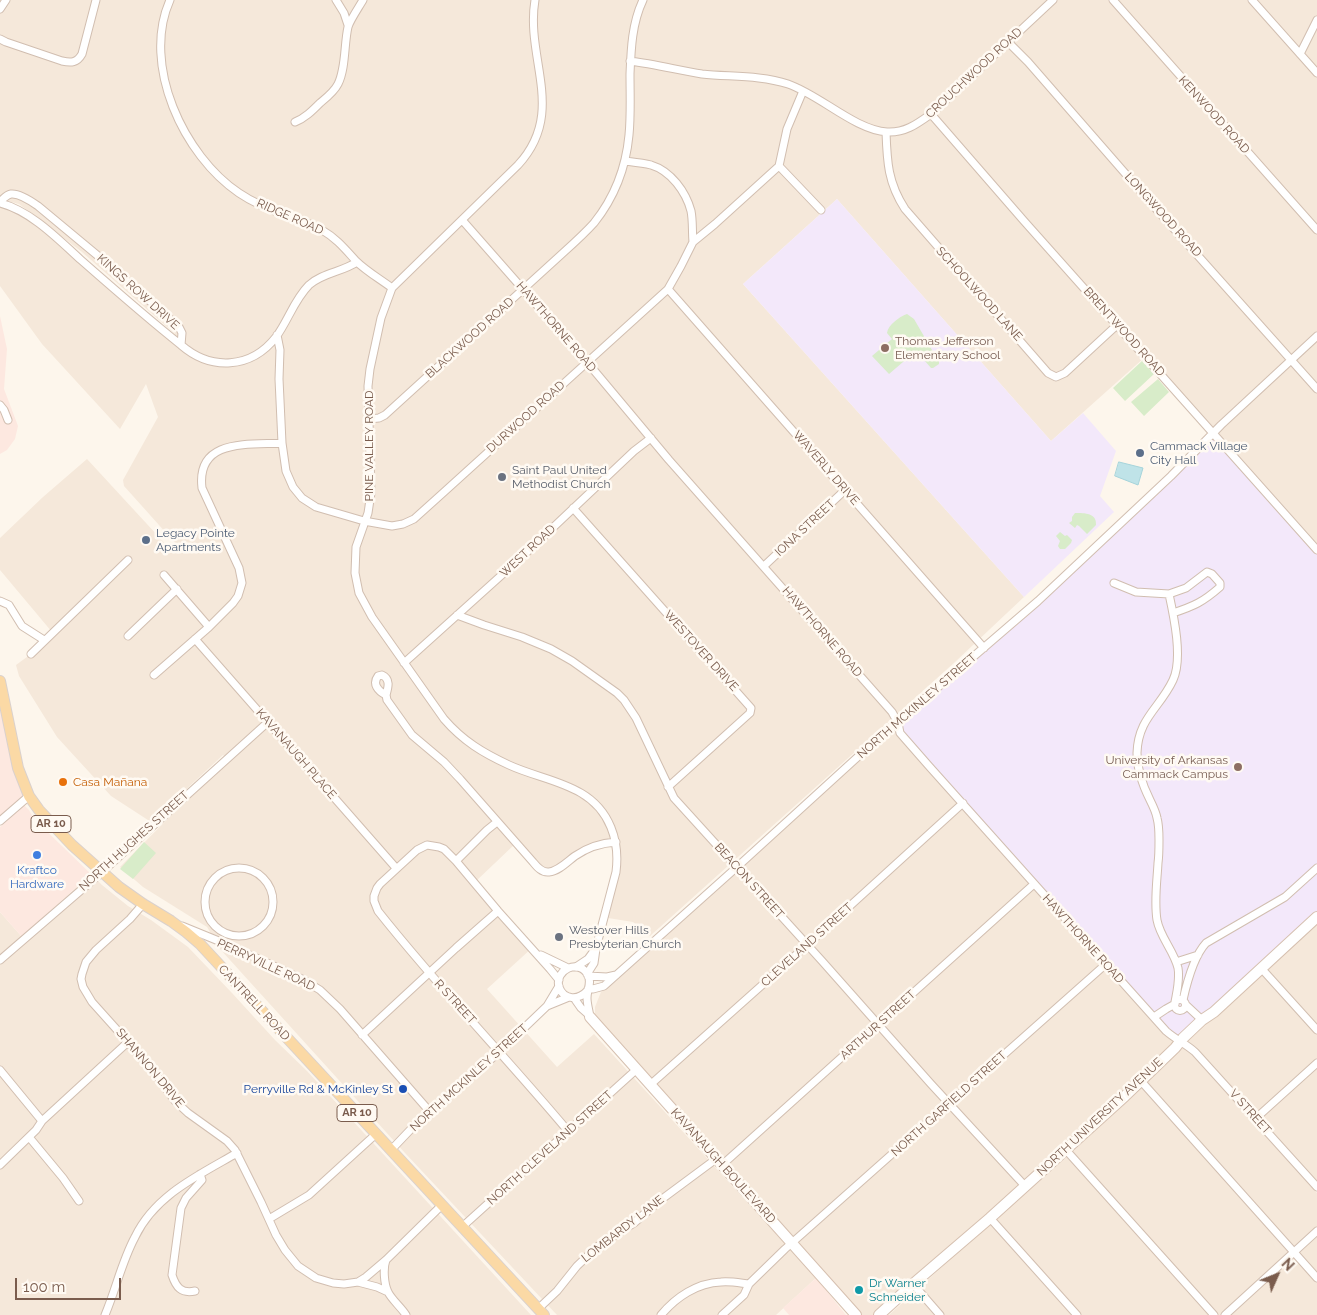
<!DOCTYPE html>
<meta charset="utf-8">
<style>
body{margin:0}
#map{position:relative;width:1317px;height:1315px;overflow:hidden;background:#fdf6ec;font-family:Raleway,sans-serif}
canvas{display:block}
.north{position:absolute;left:1252px;top:1250px;width:50px;height:50px;-webkit-text-stroke:4px #fffaf3;paint-order:stroke;rotate:46deg;font-size:14px;font-weight:700;line-height:20px;text-align:center;color:#7a5c4d}
.north::after{content:'';display:block;margin:auto;width:18px;height:22px;background:#7a5c4d;clip-path:polygon(50% 0,100% 100%,50% 72%,0 100%)}
.scale{position:absolute;left:15px;top:1278px;width:106px;height:22px;box-sizing:border-box;border:2px solid #7a5c4d;border-top:0;padding-left:6px;font-size:15px;line-height:18px;white-space:nowrap;color:#7a5c4d;-webkit-text-stroke:4px #fffaf3;paint-order:stroke}
</style>
<div id="map">
<canvas width="1317" height="1315"></canvas>
<div class="north">N</div>
<div class="scale">100 m</div>
</div>
<script>
const context = document.querySelector('canvas').getContext('2d');
context.lineJoin = 'round';
function fillPath(path, color) {
  context.fillStyle = color;
  context.fill(path, 'evenodd');
}
function strokePath(path, color, width, dash) {
  context.strokeStyle = color;
  context.lineWidth = width;
  context.lineCap = dash ? 'butt' : 'round';
  context.setLineDash(dash || []);
  context.stroke(path);
}
function label(font, color, halo, rows, align = 'center') {
  context.font = font + ' Raleway,sans-serif';
  context.lineWidth = 5;
  context.setLineDash([]);
  context.textBaseline = 'middle';
  context.strokeStyle = halo;
  context.fillStyle = color;
  for (const [text, x, y, turn = 0] of rows) {
    context.save();
    context.translate(x, y);
    context.rotate((+turn || 0) * Math.PI / 180);
    context.textAlign = isNaN(turn) ? turn : align;
    if (halo) context.strokeText(text, 0, 0);
    context.fillText(text, 0, 0);
    context.restore();
  }
}
fillPath(new Path2D(`
 M0 0H1317V550L1145 357 1051 441 837 199 743 284 1024 597 955 662 650 936 633 922 608 918 619 875 615 842 601 844 548 873 516 843 474 883 532 948 487 989 557 1067 594 1034 816 1278 776 1315H557L405 1153 220 949 207 927 143 887 120 867 227 759 223 755 151 822 111 796 57 737 19 676 16 665 31 654 52 632 0 570V538L43 497 87 459 170 549 176 544 124 486 123 480 158 417 146 384 120 429 42 344 0 286V203L22 211 173 338 175 334 82 252 19 204 0 199Z
 M898 723 1317 917V1187L1226 1086 1179 1042 879 1315H856L595 1015V1007L601 992 613 978Z
 M91 874 102 885 128 906 151 920 188 947 232 993 275 1040 307 1071 531 1315H0V912L22 937Z
 M1183 1048 1195 1055 1317 1193V1315H889Z`), '#f5e8da');
fillPath(new Path2D(`
 M0 316 7 349 4 389 18 426 15 439 7 450 0 454Z
 M0 681 29 796 0 821Z
 M24 805 29 810 34 819 91 874 22 937 0 912V827Z
 M816 1278 846 1315H789L783 1308Z`), '#fde8e0');
fillPath(new Path2D(`
 M837 199 1051 441 1083 413 1116 451 1100 496 1114 512 1024 597 743 284Z
 M1213 432 1317 550V917L1179 1041 900 733 898 723 984 648Z`), '#f3e8fa');
fillPath(new Path2D(`
 M907 314 914 319 932 350 939 360V364L933 368H931L925 361H914L910 356 889 374 872 356 892 339 887 333C888 325 899 317 907 314Z
 M1142 361 1154 374 1125 401 1113 388Z
 M1158 379 1169 392 1144 416 1131 402Z
 M1075 513C1085 513 1097 513 1096 525L1087 534 1079 526 1077 525 1075 528 1069 523 1072 521V517Z
 M1060 532 1065 536 1067 535 1072 540 1071 543 1065 549H1060L1058 546 1060 541 1056 536Z
 M144 842 156 853 133 879 120 869Z`), '#d8ecc9');
const water = new Path2D(`
 M1119 462 1143 468 1138 485 1115 476Z`);
fillPath(water, '#bfe3e8');
strokePath(water, '#a5d3da', 1);
const street = new Path2D(`
 M170 0C141 65 184 156 239 193 255 204 273 211 291 217 301 221 312 224 322 230 336 238 345 249 356 261 366 271 380 279 392 288
 M336 0 344 13 348 25
 M535 0C525 59 567 112 518 165L392 288 381 318 370 369 368 386 371 493 368 513 356 547 355 573 359 593 372 617 444 719C463 741 483 753 509 765 533 776 559 780 581 793 610 810 620 841 616 872L596 948 588 959 576 967
 M1113 0 1317 230
 M1252 0 1317 73
 M0 9 6 0
 M0 39 6 42 62 61C71 63 77 63 82 54L96 0
 M1008 42 1028 62 1158 211 1317 389
 M1300 54 1317 20
 M630 61C654 64 678 70 702 74 730 77 760 75 788 84 820 95 855 130 887 132 905 133 917 124 931 114L1053 0
 M931 114 1024 221 1317 550
 M295 122C305 118 312 111 320 103 326 98 334 92 338 84 346 68 344 44 348 27 350 20 359 7 363 0
 M886 132C887 162 888 183 905 209L1048 373 1056 377 1065 373 1117 325
 M625 161C633 162 643 163 651 165 671 171 686 192 691 211 693 221 692 231 693 242
 M779 166 821 210
 M0 202C3 199 6 195 11 194 19 193 31 201 38 206L109 265 179 327 182 333 181 345C211 371 251 369 276 337 288 321 294 300 309 285 322 273 342 272 357 262
 M0 203C31 211 58 239 81 260 114 289 147 318 181 345
 M463 221 587 362 669 460 892 712 898 723 900 733 928 765 1166 1031C1175 1039 1186 1044 1195 1052L1317 1187
 M668 289 984 648
 M277 335 280 350 279 379 282 443 286 471 293 487 302 498 316 507 364 521 392 526 403 524 414 519 444 492 668 289 681 266 693 242 715 224 779 166 787 129 803 91
 M0 405 4 410 8 420
 M369 419 379 418 385 415 564 252C574 243 585 233 594 223 614 198 626 167 629 135 631 115 630 95 630 74 631 49 632 23 643 0
 M573 508 751 708 750 713 668 787
 M764 566 845 490
 M164 575 209 627
 M1114 583 1136 592 1169 594 1186 588 1207 572 1212 574 1220 583V587C1203 602 1194 606 1173 613
 M1169 594C1174 617 1183 659 1173 680 1160 708 1138 718 1137 753 1137 770 1143 786 1150 800 1153 806 1156 812 1157 818 1159 825 1159 833 1159 840 1159 848 1159 856 1158 863 1157 882 1154 901 1157 920 1160 937 1174 951 1178 968 1180 979 1177 991 1175 1002
 M0 601 9 605 22 626 44 640
 M457 615 484 625 522 637 551 649 572 661 617 693 624 700 636 718 674 798 822 961 931 1084 1025 1186
 M128 636 177 589
 M195 639 396 868
 M31 654 128 560
 M404 663 525 554 634 451 651 438
 M154 675 209 627 233 603 238 596 242 583 239 568 202 488C196 438 249 445 282 443
 M382 675C391 679 388 688 386 695 378 691 372 684 378 676Z
 M386 695 387 700 412 735 444 762 460 779 533 862C537 867 542 873 549 872 559 871 568 861 575 856 588 847 601 843 616 842
 M0 821 29 796
 M456 861 487 830 497 822
 M205 902a34 34 0 1 1 68 0a34 34 0 1 1-68 0Z
 M143 904 130 919 96 950 86 962 82 974 81 979 83 987 92 1002 153 1070 175 1101 188 1113 227 1141 235 1150 261 1202 276 1235 285 1250 298 1266 316 1278 333 1283 344 1284 358 1282 366 1277 386 1260 442 1205
 M182 926 226 944 302 979 320 990 340 1009 431 1113
 M541 955 568 968
 M0 960 102 872 268 722
 M1176 962 1198 955
 M1261 968 1317 1030
 M587 974 594 963 596 949
 M588 976 607 977 616 975
 M559 980 550 969 498 911 456 861 444 849 439 847 427 845 417 850 380 884 377 888 374 896V901L378 911C438 987 506 1057 568 1131
 M588 989H593L604 986 737 867 873 743 1038 601 1171 476 1221 425 1317 336
 M587 991C579 1000 564 1001 559 987 554 970 579 958 588 975 592 983 587 989 587 998 587 1004 589 1010 590 1017
 M574 998 581 1008 590 1016
 M1174.5 1005a5.5 5.5 0 1 1 11 0a5.5 5.5 0 1 1-11 0Z
 M1183 1000C1187 982 1194 956 1206 943L1285 897 1317 868
 M1186 1005 1202 1020
 M547 1006 569 997
 M1154 1017 1166 1009 1175 1004
 M362 1035 456 948 498 911
 M0 1070 42 1121
 M1141 1081 1317 1278
 M650 1085 807 945 963 803
 M1255 1119 1317 1063
 M29 1137 63 1178 79 1201
 M391 1150 412 1128 499 1052 547 1006 559 986
 M1066 1150 1214 1315
 M0 1165 36 1130 42 1121 128 1042
 M722 1165 1034 884
 M990 1218 1077 1315
 M269 1219 309 1195 376 1134
 M462 1227 637 1069
 M386 1260C383 1268 384 1284 388 1292 392 1300 401 1307 406 1315
 M358 1282 377 1287 388 1292
 M913 1284 940 1315
 M195 1291C181 1294 176 1287 172 1275L181 1208 186 1198 202 1180 200 1174
 M538 1309 557 1291 577 1266 597 1247 634 1223 658 1202 716 1159
 M105 1315C116 1289 122 1261 135 1237 155 1195 199 1175 237 1153
 M661 1315C676 1297 697 1283 721 1282 730 1281 740 1283 749 1284
 M722 1315 744 1295 749 1284 785 1249 1106 964
 M1225 1315 1317 1231`);
const secondary = new Path2D(`
 M590 1017 856 1315
 M879 1315 913 1284 990 1218 1125 1096 1175 1048 1183 1038 1202 1020 1214 1012 1317 917`);
const primary = new Path2D(`
 M0 681 18 768 29 796 39 810 72 845 119 887 143 904 171 921 186 932 200 944 544 1315`);
strokePath(street, '#d1beb0', 9);
strokePath(secondary, '#d6c0b0', 12);
strokePath(primary, '#dad1cd', 12);
strokePath(street, '#fff', 7);
strokePath(secondary, '#fff', 10);
strokePath(primary, '#fbd9a5', 10);
for (const [x, y, r, color] of [
 [885,348,5,"#8d6e63"],
 [1140,453,5,"#5c6f8a"],
 [502,477,5,"#6b7280"],
 [146,540,5,"#5c6f8a"],
 [1238,767,5,"#8d6e63"],
 [63,782,5,"#e8710a"],
 [37,855,5,"#3f7fe0"],
 [559,937,5,"#6b7280"],
 [403,1089,5,"#1a4fb4"],
 [859,1290,5,"#0f9aa8"]
]) {
  const dot = new Path2D();
  dot.arc(x, y, r, 0, 2 * Math.PI);
  context.fillStyle = color;
  context.fill(dot);
  strokePath(dot, '#fffaf3', 2);
}
for (const [x, y, w] of [
 [51,824,40],
 [357,1113,40]
]) {
  const box = new Path2D();
  box.roundRect(x - w / 2, y - 8.5, w, 17, 4);
  context.fillStyle = '#fffaf3';
  context.fill(box);
  strokePath(box, '#7a5c4d', 1);
}
label('bold 11px', '#7a5c4d', null, [
 ["AR 10",51,824],
 ["AR 10",357,1113]
]);
label('12px', '#7a5c4d', '#fffaf3', [
 ["CROUCHWOOD ROAD",974,73,-43],
 ["KENWOOD ROAD",1214,115,48],
 ["LONGWOOD ROAD",1163,215,48],
 ["RIDGE ROAD",290,217,24],
 ["KINGS ROW DRIVE",138,292,42],
 ["SCHOOLWOOD LANE",979,294,48],
 ["HAWTHORNE ROAD",556,327,49],
 ["BRENTWOOD ROAD",1124,332,48],
 ["BLACKWOOD ROAD",470,338,-42],
 ["DURWOOD ROAD",526,417,-42],
 ["PINE VALLEY ROAD",369,446,-90],
 ["WAVERLY DRIVE",826,468,49],
 ["IONA STREET",805,528,-43],
 ["WEST ROAD",528,551,-43],
 ["HAWTHORNE ROAD",822,632,49],
 ["WESTOVER DRIVE",701,651,48],
 ["NORTH MCKINLEY STREET",917,706,-41],
 ["KAVANAUGH PLACE",296,754,49],
 ["NORTH HUGHES STREET",134,841,-42],
 ["BEACON STREET",749,881,48],
 ["HAWTHORNE ROAD",1083,939,48],
 ["CLEVELAND STREET",807,945,-42],
 ["PERRYVILLE ROAD",266,965,25],
 ["R STREET",455,1002,48],
 ["CANTRELL ROAD",254,1003,47],
 ["ARTHUR STREET",878,1025,-42],
 ["SHANNON DRIVE",150,1068,50],
 ["NORTH MCKINLEY STREET",469,1078,-42],
 ["NORTH GARFIELD STREET",949,1104,-42],
 ["V STREET",1250,1112,48],
 ["NORTH UNIVERSITY AVENUE",1100,1117,-43],
 ["NORTH CLEVELAND STREET",550,1148,-42],
 ["KAVANAUGH BOULEVARD",723,1166,48],
 ["LOMBARDY LANE",623,1229,-38]
]);
label('12px', '#785e54', '#fffaf3', [
 ["Thomas Jefferson",895,341],
 ["Elementary School",895,355],
 ["University of Arkansas",1228,760,"right"],
 ["Cammack Campus",1228,774,"right"]
], 'left');
label('12px', '#4e5e75', '#fffaf3', [
 ["Cammack Village",1150,446],
 ["City Hall",1150,460],
 ["Legacy Pointe",156,533],
 ["Apartments",156,547]
], 'left');
label('12px', '#5b616d', '#fffaf3', [
 ["Saint Paul United",512,470],
 ["Methodist Church",512,484],
 ["Westover Hills",569,930],
 ["Presbyterian Church",569,944]
], 'left');
label('12px', '#c56008', '#fffaf3', [
 ["Casa Mañana",73,782]
], 'left');
label('12px', '#366cbe', '#fffaf3', [
 ["Kraftco",37,870],
 ["Hardware",37,884]
]);
label('12px', '#164399', '#fffaf3', [
 ["Perryville Rd & McKinley St",393,1089]
], 'right');
label('12px', '#0d838f', '#fffaf3', [
 ["Dr Warner",869,1283],
 ["Schneider",869,1297]
], 'left');
</script>
